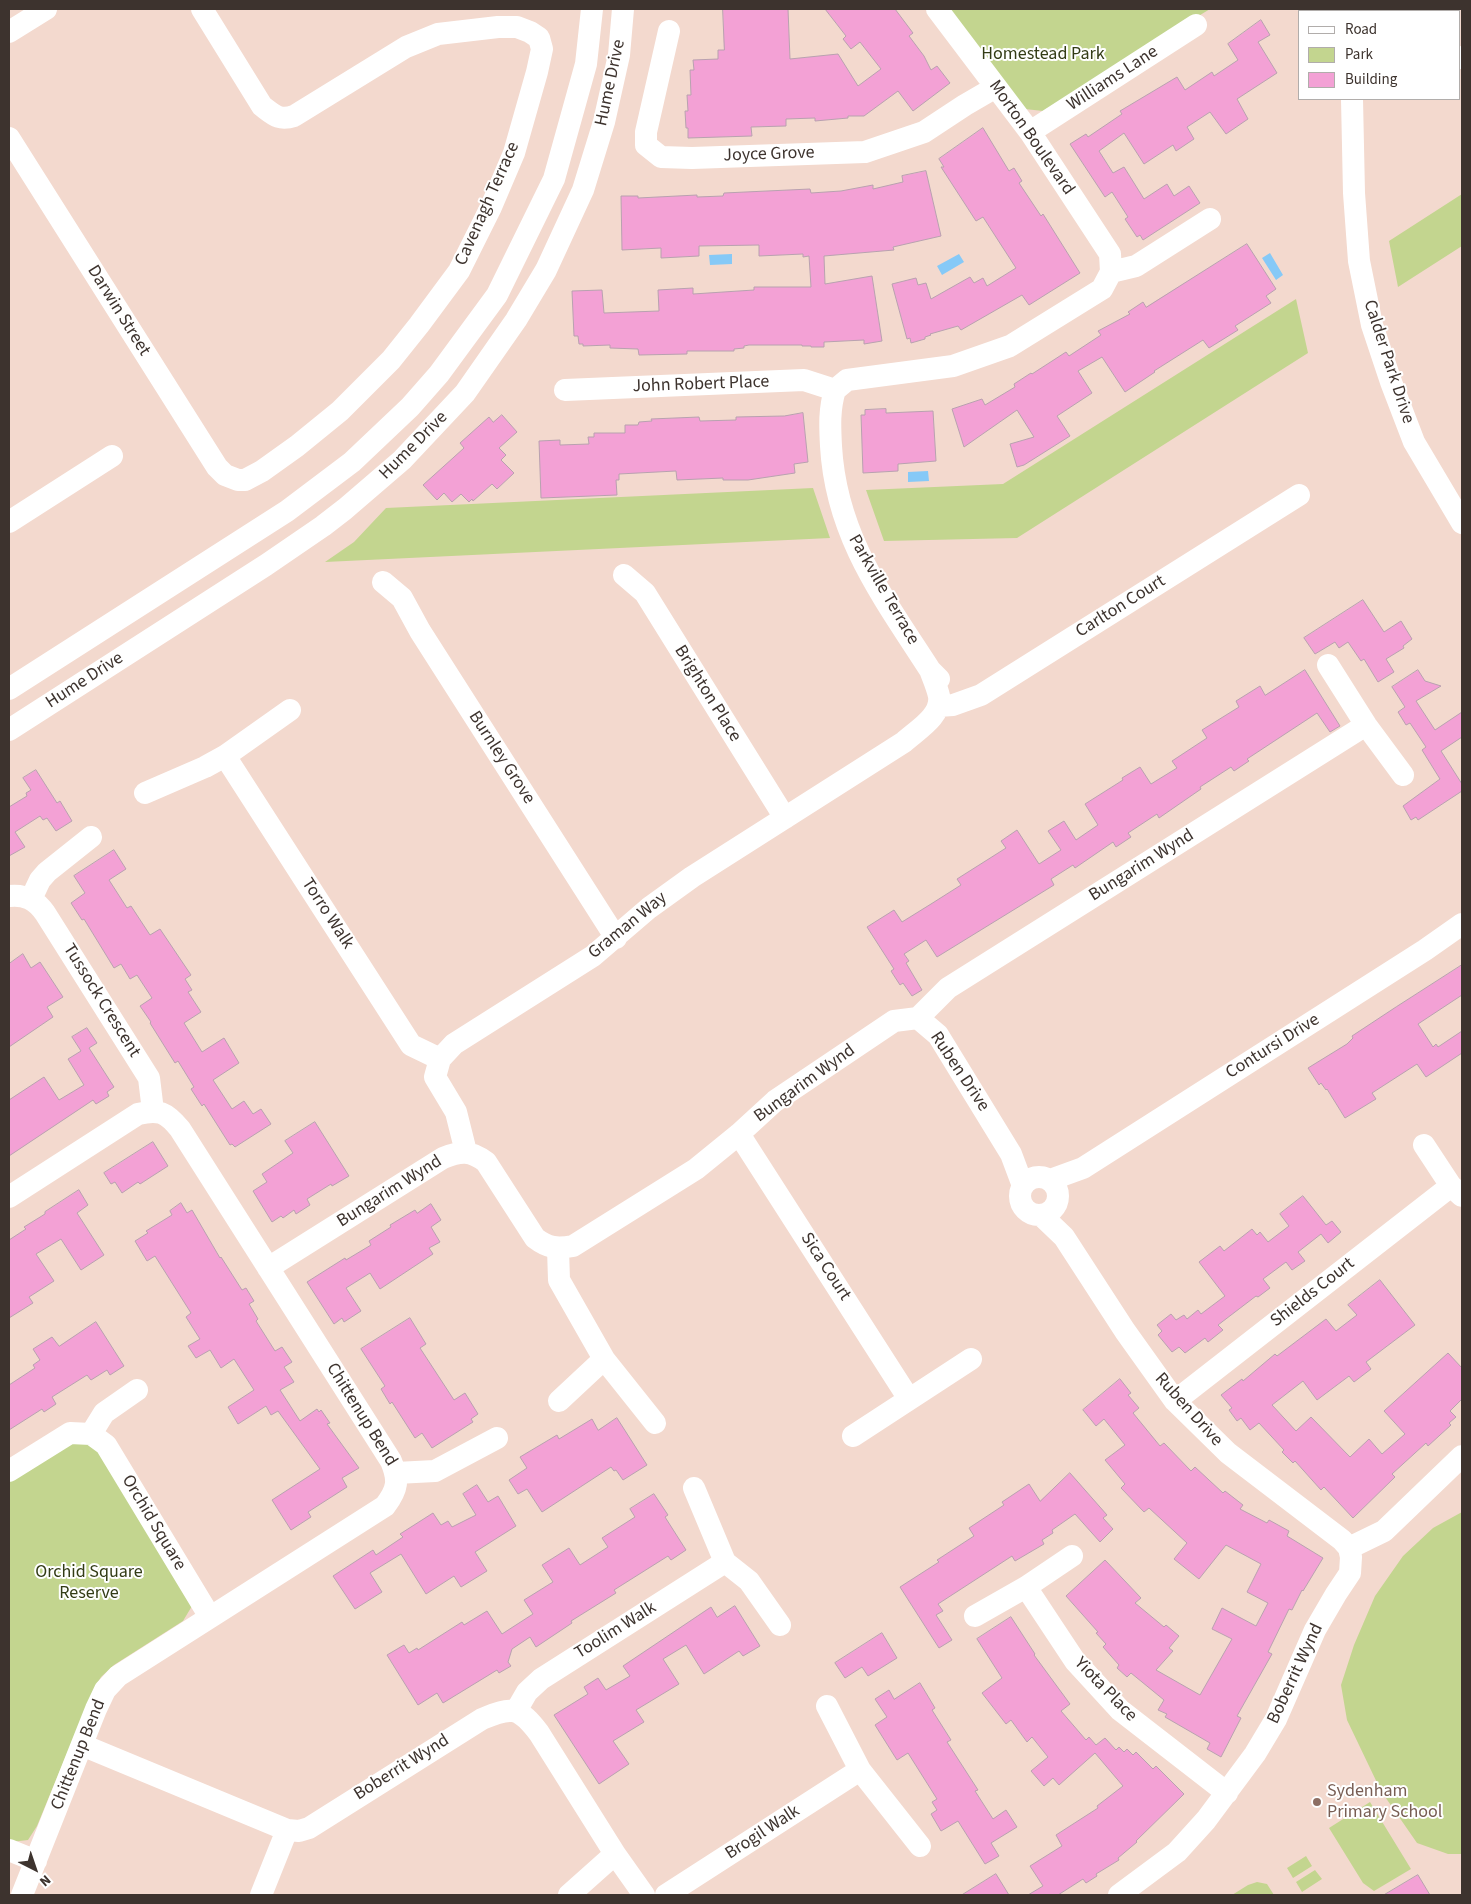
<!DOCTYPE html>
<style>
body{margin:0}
#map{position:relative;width:1471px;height:1904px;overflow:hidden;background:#f3d9ce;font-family:"Source Sans 3",sans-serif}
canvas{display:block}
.frame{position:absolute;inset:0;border:10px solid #3d332e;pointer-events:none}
.legend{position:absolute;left:1298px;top:10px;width:162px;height:90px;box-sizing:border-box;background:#fff;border:1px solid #b1adab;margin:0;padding:6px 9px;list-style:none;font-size:15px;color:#3d332e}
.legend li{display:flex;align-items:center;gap:10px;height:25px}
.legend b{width:25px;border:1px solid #b1adab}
.north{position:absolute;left:10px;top:1844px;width:50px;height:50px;-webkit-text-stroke:4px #fff;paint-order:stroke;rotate:139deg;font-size:14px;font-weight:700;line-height:20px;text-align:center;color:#3d332e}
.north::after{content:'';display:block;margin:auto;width:18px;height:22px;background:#3d332e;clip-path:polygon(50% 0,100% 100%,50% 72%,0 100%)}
</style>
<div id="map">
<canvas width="1471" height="1904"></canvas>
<div class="frame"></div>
<ul class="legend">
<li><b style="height:6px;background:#fff"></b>Road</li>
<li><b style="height:14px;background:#c3d58f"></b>Park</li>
<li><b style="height:14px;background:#f3a1d5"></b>Building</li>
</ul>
<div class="north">N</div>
</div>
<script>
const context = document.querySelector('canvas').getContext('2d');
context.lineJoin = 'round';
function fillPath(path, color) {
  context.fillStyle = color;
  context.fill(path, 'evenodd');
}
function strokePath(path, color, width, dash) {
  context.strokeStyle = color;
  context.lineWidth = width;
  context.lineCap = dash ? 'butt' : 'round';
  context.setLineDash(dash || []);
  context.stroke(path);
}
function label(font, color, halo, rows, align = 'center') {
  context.font = font + ' "Source Sans 3",sans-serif';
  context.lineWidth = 4;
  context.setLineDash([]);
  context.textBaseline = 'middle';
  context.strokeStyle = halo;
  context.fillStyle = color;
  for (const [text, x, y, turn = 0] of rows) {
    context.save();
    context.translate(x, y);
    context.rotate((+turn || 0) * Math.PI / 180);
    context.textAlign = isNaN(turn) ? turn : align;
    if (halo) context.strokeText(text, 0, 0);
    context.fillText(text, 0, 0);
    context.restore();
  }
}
fillPath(new Path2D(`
 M947 9H1210L1043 111 1025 109Z
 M1462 194V246L1398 287 1389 241Z
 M1296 299 1308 353 1017 538 884 541 866 490 1003 484Z
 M813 488 830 538 325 562 354 542 386 508Z
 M71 1440 89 1441 104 1454 192 1606 183 1621 114 1665 101 1677 92 1693 37 1826 28 1840 11 1842H9V1479Z
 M1462 1512V1854H1448L1417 1843 1381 1791 1347 1720 1341 1685 1354 1645 1375 1596 1403 1556 1433 1528Z
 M1370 1802 1411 1869 1374 1891 1363 1883 1329 1828Z
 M1306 1856 1312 1866 1293 1878 1287 1868Z
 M1315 1870 1322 1879 1302 1892 1296 1882Z
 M1257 1882 1267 1884 1274 1895H1232L1248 1885Z`), '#c3d58f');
fillPath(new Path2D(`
 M1270 253 1283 275 1276 280 1262 258Z
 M732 254V264L710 265 709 255Z
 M959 254 964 262 942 275 937 266Z
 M928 471 929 481 908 482V472Z`), '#86c9f7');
const building = new Path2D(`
 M723 9H788L790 59 838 54 858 86 881 69 860 42 851 49 843 39 846 36 825 9H895L913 33 909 36 924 56 931 70 937 66 950 83 913 111 898 91 864 116H848V118L815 121V118L786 119V126L751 127 752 136 688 138V128H686L685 111H688L687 95H691L690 70H694L693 60 718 59V50H724Z
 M1261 20 1270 35 1258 42 1277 73 1237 99 1248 119 1226 134 1210 112 1187 127 1194 139 1176 151 1173 145 1144 164 1124 133 1099 151 1113 173 1124 167 1144 199 1167 184 1174 196 1189 186 1200 203 1143 240 1140 235 1137 237 1125 219 1128 217 1112 192 1105 197 1070 144 1086 134 1088 137 1122 114 1120 111 1177 77 1185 90 1212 72 1214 76 1238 60 1228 44Z
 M983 128 1009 171 1014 168 1022 181 1019 183 1041 216 1043 214 1080 273 1029 305 1022 295 961 330 958 326 930 334 931 335 925 337V339L911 343 910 338 907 339 892 284 916 278 918 285 926 283 931 299 970 277 974 283 983 278 987 286 1016 268 983 217 976 221 941 167H944L939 159Z
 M926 171 941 236 893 247 894 250 824 256 825 284 872 276 882 341 864 344V340L824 342V347H811V346H802V345H749L744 346V348L734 349V351H687V354L639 355 638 349 610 348V345L583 346V344H579L578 336H574L572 291 602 290 604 313 659 311 658 290 693 288V294L754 290V287H811L809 256 803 257V254L759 256V245L699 246V256L661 258V248L622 250 621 196H638V198L697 195V197L723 196 724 193 810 189 811 193 841 191 873 185V189L903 182 902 176Z
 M1247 244 1276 289 1266 296 1271 303 1235 326 1238 330 1209 348 1203 340 1154 371 1155 372 1125 392 1102 357 1078 371 1092 393 1057 416 1070 436 1024 465 1017 467 1010 444 1034 437 1017 410 964 447 952 409 982 399 985 405 1015 387 1014 384 1031 373 1032 374 1066 352 1069 356 1101 335 1098 331 1130 314 1128 312 1143 302 1146 307Z
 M886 409V413L933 411 936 461 898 464V471L863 473 861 415H865V410Z
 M803 413 808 462 794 464 795 473 748 480H723V478L677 480 676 471 619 474V480H616L617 495 541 498 539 441 560 440V445L589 444 588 437H594V433H625V425H638L639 422 652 421 651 419 699 417 700 421 736 420V417L784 416Z
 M502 415 517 432 499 448 506 455 501 460 514 473 497 489 492 484 473 501 472 499 469 502 461 494 452 502 444 493 437 500 423 485 464 448 460 443 489 417 493 422Z
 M1363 600 1384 632 1401 621 1412 639 1403 646 1404 648 1386 659 1394 672 1378 682 1364 659 1361 661 1348 642 1339 648 1335 642 1315 654 1304 638Z
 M1305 670 1340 726 1330 732 1317 713 1247 759 1249 761 1234 771 1231 767 1200 787 1201 789 1159 818 1157 814 1128 833 1131 837 1116 847 1113 842 1075 868 1073 865 1051 879 1054 885 937 957 926 940 904 954 909 961 906 963 922 990 912 996 903 983 900 985 891 971 894 969 867 927 894 910 902 922 931 904 961 885 957 879 1006 848 1001 841 1017 830 1039 864 1061 850 1048 831 1064 821 1076 840 1098 825 1085 804 1123 780 1122 778 1140 767 1151 784 1177 768 1172 761 1207 738 1202 730 1239 707 1236 701 1260 686 1265 695Z
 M1418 670 1425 681 1441 686 1416 701 1435 730 1462 712V737L1441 751 1462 784V791L1418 820 1416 817 1411 820 1403 806 1440 779 1422 750 1426 747 1410 723 1406 725 1398 712 1405 707 1392 687Z
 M36 770 57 803 60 801 72 821 56 831 47 818 43 820 40 816 15 832 25 847 9 856V807L27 796 26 793 31 790 23 778Z
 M114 850 126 869 109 880 127 908 131 906 150 935 160 929 191 975 185 979 192 990 188 992 201 1012 184 1023 202 1052 224 1038 239 1063 213 1080 232 1109 244 1101 253 1114 261 1109 271 1124 235 1147 232 1144 230 1145 204 1104 202 1106 191 1089 194 1087 178 1061 175 1063 150 1023 151 1022 140 1006 152 998 137 975 130 979 121 964 114 968 84 919 82 920 71 903 85 893 74 876Z
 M23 954 31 968 40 962 63 997 47 1007 53 1017 9 1047V964Z
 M1462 965V995L1418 1024 1433 1047 1436 1044 1438 1047 1462 1031V1053L1426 1077 1417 1064 1372 1093 1376 1099 1345 1118 1327 1089 1326 1090 1321 1083 1319 1085 1308 1068 1347 1044 1353 1038 1352 1036 1396 1007Z
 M87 1028 97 1043 89 1048 114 1087 107 1092 109 1096 96 1104 93 1100 9 1156V1100L44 1077 59 1100 84 1085 68 1059 81 1051 72 1037Z
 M315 1122 349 1176 332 1186 331 1184 307 1199 310 1205 296 1214 294 1210 283 1218 281 1216 272 1222 253 1191 267 1182 262 1174 293 1153 285 1141Z
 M153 1142 168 1166 140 1184 138 1182 122 1193 115 1182 111 1184 104 1173Z
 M79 1190 88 1205 77 1213 104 1255 81 1270 61 1239 36 1254 54 1281 29 1297 33 1303 9 1318V1240L26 1229 24 1227 45 1214V1212Z
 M1303 1196 1326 1225 1332 1221 1341 1232 1328 1243 1321 1234 1298 1252 1305 1261 1292 1270 1286 1262 1263 1279 1270 1288 1258 1297 1256 1296 1218 1325 1223 1330 1208 1342 1205 1338 1185 1353 1179 1347 1172 1352 1158 1335 1162 1331 1157 1325 1171 1314 1176 1320 1184 1315 1187 1319 1198 1310 1201 1314 1225 1296 1199 1262 1220 1246 1224 1251 1252 1229 1257 1235 1260 1232 1268 1242 1289 1226 1280 1214Z
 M181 1203 187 1213 192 1210 220 1258 221 1257 242 1290 246 1288 254 1301 249 1304 258 1319 256 1321 275 1351 282 1347 292 1362 284 1367 294 1382 280 1390 300 1421 317 1409 319 1412 321 1410 330 1423 327 1424 359 1468 342 1478 347 1487 308 1512 311 1517 291 1530 272 1500 320 1469 278 1411 271 1415 266 1406 238 1424 228 1407 254 1390 234 1359 221 1368 210 1350 196 1358 188 1346 200 1339 186 1317 191 1313 155 1256 147 1261 135 1241 148 1233 146 1231 172 1215 170 1211Z
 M431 1204 441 1220 431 1227 440 1242 429 1248 433 1254 380 1289 370 1273 346 1288 361 1311 344 1322 342 1318 334 1324 307 1282 345 1258 346 1260 371 1245 369 1241 391 1227 390 1225 415 1210 417 1213Z
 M1380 1280 1415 1325 1366 1362 1371 1369 1354 1382 1349 1376 1317 1400 1303 1381 1272 1405 1296 1431 1311 1417 1350 1457 1369 1439 1382 1454 1405 1434 1384 1411 1448 1353 1462 1368V1399L1450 1411 1456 1417 1449 1423 1451 1425 1428 1446 1426 1443 1392 1474 1395 1477 1353 1518 1324 1487 1321 1490 1295 1461 1293 1463 1282 1452 1284 1450 1259 1423 1250 1430 1241 1418 1237 1421 1229 1410 1232 1408 1221 1395 1242 1379 1243 1381 1275 1354 1277 1356 1326 1319 1336 1331 1357 1315 1348 1305Z
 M410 1318 426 1344 420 1348 454 1400 465 1393 478 1414 471 1419 473 1422 432 1448 422 1433 415 1438 392 1402 390 1404 381 1389 385 1386 361 1349Z
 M96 1322 124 1366 110 1375 107 1370 91 1380 87 1375 52 1397 56 1404 44 1412 42 1409 9 1430V1385L35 1368 33 1365 40 1360 33 1349 52 1337 59 1346Z
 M1120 1379 1131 1393 1128 1395 1139 1408 1133 1413 1160 1446 1164 1443 1191 1471 1195 1467 1223 1493 1225 1491 1243 1505 1240 1509 1267 1523 1269 1520 1289 1531 1287 1536 1323 1558 1303 1591 1302 1590 1292 1610 1289 1609 1268 1652 1272 1654 1237 1716 1241 1718 1221 1757 1207 1749 1210 1743 1165 1717 1167 1714 1158 1710 1164 1700 1131 1673 1127 1677 1117 1668 1119 1665 1103 1647 1106 1644 1096 1633 1098 1632 1066 1596 1105 1560 1141 1598 1135 1603 1164 1627 1166 1625 1179 1636 1169 1648 1173 1651 1156 1670 1200 1695 1232 1639 1212 1629 1222 1608 1256 1626 1268 1603 1247 1592 1261 1564 1226 1545 1199 1579 1174 1559 1187 1543 1149 1508 1144 1512 1121 1488 1125 1484 1105 1460 1125 1445 1104 1419 1096 1426 1083 1410Z
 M617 1418 647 1465 623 1480 616 1470 614 1471 611 1467 542 1512 527 1489 518 1494 509 1480 527 1468 520 1457 557 1435 559 1439 592 1419 598 1430Z
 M1070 1473 1107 1515 1103 1518 1113 1529 1100 1542 1075 1514 1052 1530 1053 1533 1042 1540 1044 1544 1015 1561 1012 1556 938 1604 943 1611 936 1615 952 1640 939 1648 900 1587 939 1562 937 1560 974 1536 969 1528 1004 1505 1002 1502 1029 1484 1040 1501Z
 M477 1485 488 1502 498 1496 516 1526 475 1552 487 1571 461 1587 454 1576 426 1594 401 1554 370 1573 382 1592 355 1609 333 1576 373 1550 376 1555 403 1537 400 1534 433 1513 441 1525 448 1521 452 1527 476 1515 463 1494Z
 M654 1494 668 1515 665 1517 686 1550 671 1560 668 1556 614 1590 616 1593 571 1621 572 1623 536 1647 530 1637 512 1649 508 1662 511 1666 499 1673 497 1670 443 1703 437 1693 418 1705 387 1655 404 1645 409 1653 417 1648 418 1650 462 1622 464 1625 487 1611 502 1634 533 1614 524 1600 553 1582 542 1565 569 1548 580 1565 608 1547 602 1538 635 1517 630 1509Z
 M735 1606 760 1646 743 1656 739 1651 704 1674 686 1645 663 1659 679 1684 636 1710 644 1722 613 1741 629 1764 599 1784 554 1715 588 1694 584 1687 598 1678 606 1690 630 1676 623 1666 711 1607 717 1617Z
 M1011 1617 1035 1654 1034 1655 1070 1704 1061 1711 1086 1740 1089 1737 1096 1745 1105 1738 1116 1750 1119 1747 1124 1752 1127 1749 1133 1755 1136 1752 1153 1769 1156 1766 1184 1794 1136 1841 1137 1842 1118 1858 1119 1860 1096 1874 1097 1876 1086 1883 1083 1879 1058 1895H1028L1043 1886 1030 1866 1062 1846 1056 1835 1098 1808 1097 1806 1123 1786 1095 1753 1059 1785 1053 1778 1044 1786 1031 1771 1048 1757 1032 1737 1027 1742 1011 1720 1006 1724 982 1693 1002 1678 977 1639Z
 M882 1633 897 1658 868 1676 862 1667 845 1678 835 1663Z
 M920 1683 935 1708 932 1710 951 1740 947 1742 978 1790 975 1791 993 1819 1006 1810 1017 1827 991 1843 999 1856 985 1864 958 1821 941 1831 931 1814 937 1810 932 1802 937 1799 908 1753 897 1760 875 1725 887 1717 875 1699 889 1690 894 1699Z
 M996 1874 1009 1895H962Z
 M1418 1875 1430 1895H1384Z`);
fillPath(building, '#f3a1d5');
strokePath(building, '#b8a1af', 1);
strokePath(new Path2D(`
 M1342 9V11
 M1386 9V11
 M669 31 646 132V145L661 157 692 158 865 152 924 132 965 105 996 87
 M9 32 46 9
 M1460 58 1462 57
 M1352 99 1354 193 1359 261 1372 325 1391 382 1414 442 1462 523
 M1030 132 1196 25
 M9 138 217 467 225 475 238 480H245L262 471 297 446 340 411 391 360 419 325 459 271 491 207 514 153 537 72 542 49 539 38 530 32 517 27H498L438 34 406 47 294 116C279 121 274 115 262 106L202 9
 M1111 272 1136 266 1210 219
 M565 390 804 380 835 390
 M835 390 847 380 953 366 1010 346 1102 289 1111 272 1110 254 1030 132 937 9
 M835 390C829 409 830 427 831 446 836 536 883 597 930 670L939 679
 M9 522 112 456
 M624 575 645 593 785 818
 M383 582 402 598 420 631 616 938
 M1328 665 1366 725 1403 775
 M9 689 287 511 352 462 410 407 439 374 497 295 554 179 586 64 592 9
 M938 706 953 705 981 695 1299 495
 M9 730 266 565 323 526 345 509 402 460 465 393 516 320 546 270 583 190 604 122 619 55 623 9
 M225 756 411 1045 440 1059
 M145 793 205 767 225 756 290 710
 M9 896C25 894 36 900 45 913L149 1078 153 1111
 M31 899 40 880 47 872 91 837
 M918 1018 938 1035 1011 1154 1023 1186
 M739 1134 909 1399
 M1424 1145 1451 1186 1462 1196
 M466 1152 456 1112 435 1077 440 1059 454 1044 593 956 649 908 692 877 904 742C917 730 942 716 939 696 937 687 933 678 930 670
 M1020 1196a19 19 0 1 1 38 0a19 19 0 1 1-38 0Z
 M1050 1180 1083 1168 1425 950 1462 924
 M9 1197 138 1114C159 1109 166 1112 180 1129L391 1461C399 1480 398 1489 385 1506L118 1676 105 1690 96 1709 22 1895
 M1041 1215 1064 1237 1125 1331 1175 1401 1228 1453 1342 1540 1349 1548 1351 1557 1350 1573 1336 1594 1315 1630 1276 1719 1255 1754 1206 1820 1177 1852 1119 1895
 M558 1249 559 1280 604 1359
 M268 1268 443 1158C461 1151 470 1150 486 1162L535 1238C548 1248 557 1249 573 1246L696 1169 739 1134 775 1101 894 1021 918 1018 948 988 1366 725
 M559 1401 604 1359 655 1423
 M1175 1401 1451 1186
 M91 1434 104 1413 137 1390
 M853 1436 971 1359
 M9 1471 70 1433 91 1434 106 1445 210 1617
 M396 1473 435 1471 497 1438
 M694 1488 725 1562 749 1581 780 1625
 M1349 1548 1384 1531 1462 1456
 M1026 1587 1075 1661 1120 1710 1227 1793
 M975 1616 1026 1587 1072 1556
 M827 1706 860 1770 920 1846
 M516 1711 527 1692 541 1679 725 1562
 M82 1745 287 1830 299 1831 309 1828 482 1719C512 1706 519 1707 539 1733L615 1854 644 1895
 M9 1850 36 1861
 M261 1895 287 1830
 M569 1895 615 1854
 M666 1895 860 1770`), '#fff', 22);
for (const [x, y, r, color] of [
 [1317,1802,5,"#8d6e63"]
]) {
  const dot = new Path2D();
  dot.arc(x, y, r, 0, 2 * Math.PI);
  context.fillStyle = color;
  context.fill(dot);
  strokePath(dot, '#fff', 2);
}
label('18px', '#333c16', '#fff', [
 ["Homestead Park",1043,55],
 ["Orchid Square",89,1573],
 ["Reserve",89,1594]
]);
label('18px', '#3d332e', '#fff', [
 ["Williams Lane",1113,79,-33],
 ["Hume Drive",611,83,-78],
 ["Morton Boulevard",1031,138,55],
 ["Joyce Grove",769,155,-2],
 ["Cavenagh Terrace",488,204,-66],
 ["Darwin Street",118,311,58],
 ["Calder Park Drive",1388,362,72],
 ["John Robert Place",701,385,-2],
 ["Hume Drive",414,446,-45],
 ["Parkville Terrace",883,590,60],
 ["Carlton Court",1121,607,-32],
 ["Hume Drive",85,681,-33],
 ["Brighton Place",707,694,58],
 ["Burnley Grove",501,758,57],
 ["Bungarim Wynd",1142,866,-32],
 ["Torro Walk",327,914,57],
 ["Graman Way",628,926,-39],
 ["Tussock Crescent",101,1001,58],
 ["Contursi Drive",1273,1047,-32],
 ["Ruben Drive",959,1072,56],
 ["Bungarim Wynd",805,1084,-36],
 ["Bungarim Wynd",390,1192,-32],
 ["Sica Court",825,1267,57],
 ["Shields Court",1313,1293,-38],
 ["Ruben Drive",1188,1410,48],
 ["Chittenup Bend",361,1415,58],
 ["Orchid Square",153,1523,59],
 ["Toolim Walk",616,1631,-32],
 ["Boberrit Wynd",1296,1674,-65],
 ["Yiota Place",1105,1690,46],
 ["Chittenup Bend",79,1755,-68],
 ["Boberrit Wynd",402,1768,-32],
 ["Brogil Walk",763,1833,-33]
]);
label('18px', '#785e54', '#fff', [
 ["Sydenham",1327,1792],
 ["Primary School",1327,1813]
], 'left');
</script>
